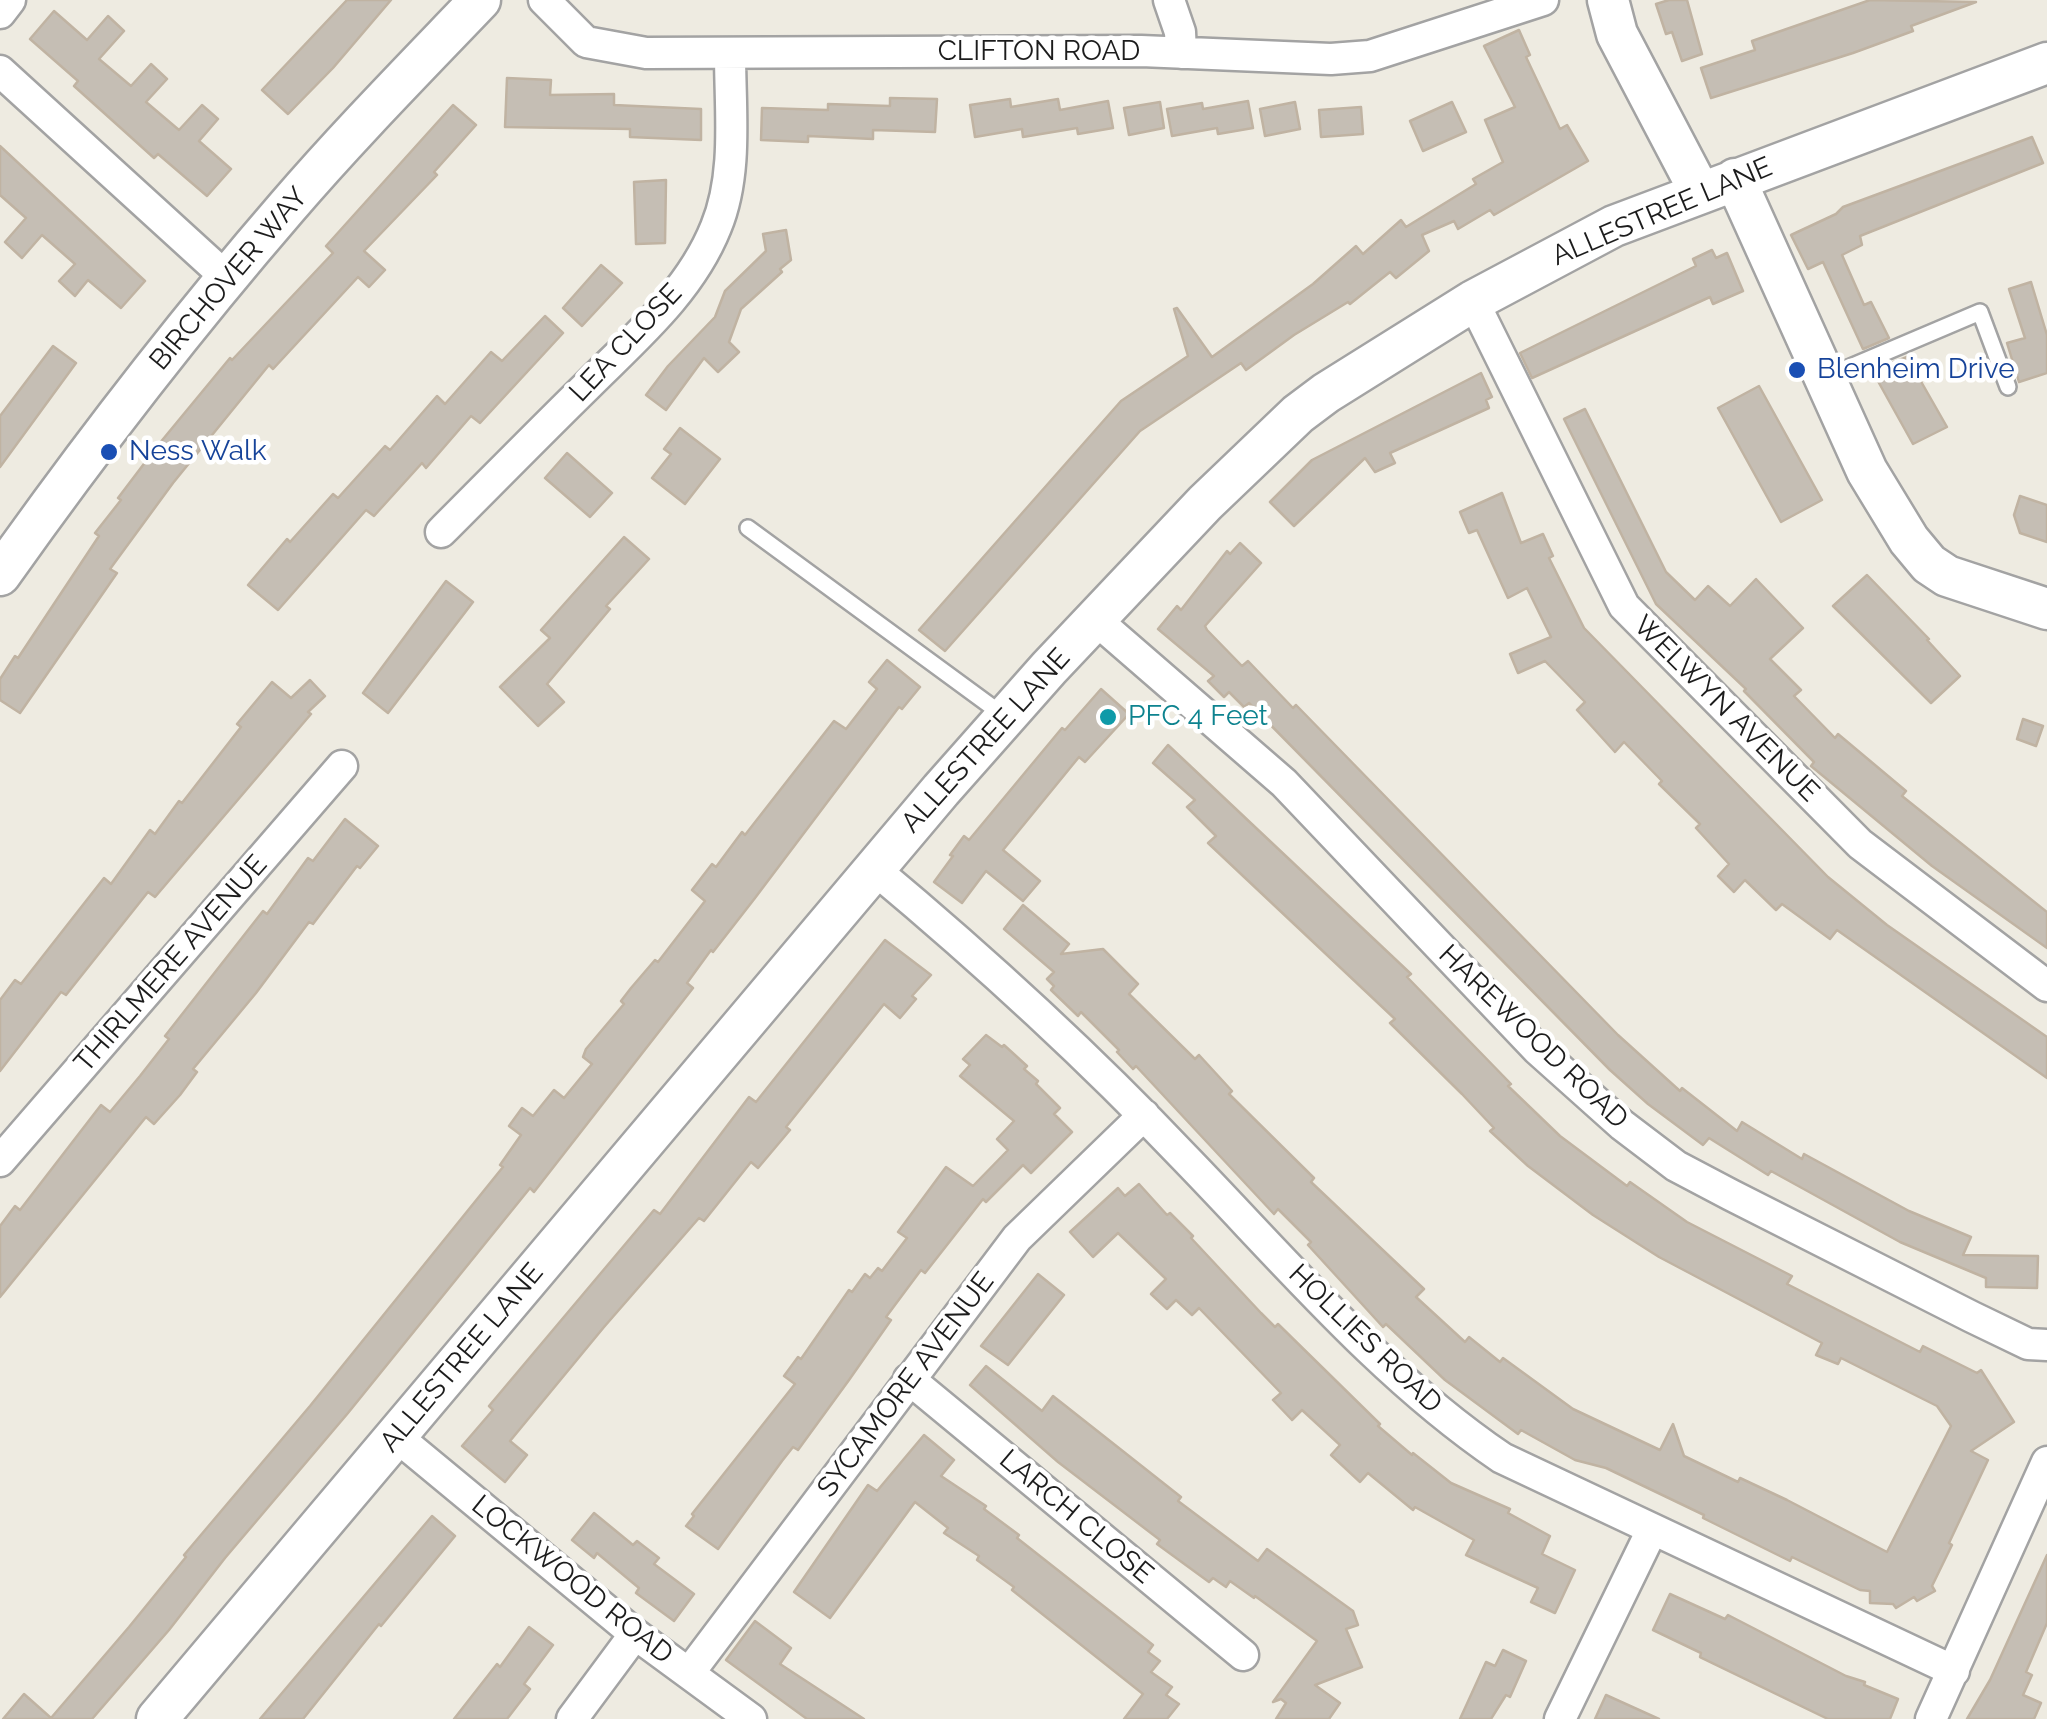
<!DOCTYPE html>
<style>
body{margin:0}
canvas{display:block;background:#eeebe1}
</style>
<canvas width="2047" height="1719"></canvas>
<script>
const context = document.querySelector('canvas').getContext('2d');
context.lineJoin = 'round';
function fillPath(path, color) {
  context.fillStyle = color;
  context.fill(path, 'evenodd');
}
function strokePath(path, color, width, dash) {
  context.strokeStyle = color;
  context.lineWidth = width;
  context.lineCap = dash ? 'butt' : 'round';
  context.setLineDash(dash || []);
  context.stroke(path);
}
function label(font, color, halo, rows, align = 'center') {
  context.font = font + ' Raleway,sans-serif';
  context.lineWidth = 9;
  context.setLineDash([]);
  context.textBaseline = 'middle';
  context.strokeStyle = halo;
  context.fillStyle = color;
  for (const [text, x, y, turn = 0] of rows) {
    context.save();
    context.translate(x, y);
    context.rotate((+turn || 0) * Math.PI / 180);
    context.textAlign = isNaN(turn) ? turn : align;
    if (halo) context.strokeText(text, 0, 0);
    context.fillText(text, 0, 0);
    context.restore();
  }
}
const building = new Path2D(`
 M347 0H391L333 68 288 114 262 90Z
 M1669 0H1687L1702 54 1682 61 1672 32 1666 34 1656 4Z
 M1870 0 1976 2 1911 26 1913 31 1853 53 1711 98 1701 68 1755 50 1752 41Z
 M54 11 87 40 108 16 124 31 99 59 131 86 151 64 167 79 146 102 179 130 202 105 218 119 199 141 231 169 207 196 158 154 154 158 123 130 74 86 78 81 30 39Z
 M1519 30 1530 55 1526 57 1560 129 1567 125 1588 161 1494 215 1490 210 1458 229 1454 221 1422 235 1429 251 1396 278 1390 272 1350 304 1348 302 1294 335 1246 370 1241 363 1140 431 945 651 919 630 1121 401 1188 356 1174 309 1177 308 1212 357 1313 284 1356 246 1363 254 1401 220 1406 227 1476 184 1473 179 1503 162 1485 120 1515 107 1484 46Z
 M507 78 551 80 550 95 614 94V105L701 109V140L630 137V129L505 127Z
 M890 98 937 99 935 132 873 130V139L808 136V142L761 140 762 108 828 110V104L890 106Z
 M1010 99 1011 107 1058 99 1060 110 1108 101 1113 128 1078 134 1077 128 1023 137 1022 129 975 137 970 105Z
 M1248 101 1253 128 1218 134 1217 128 1172 136 1167 109 1202 103 1203 109Z
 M1160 102 1164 128 1129 135 1124 108Z
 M1295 102 1300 129 1265 136 1260 109Z
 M1452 102 1466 132 1423 151 1410 121Z
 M453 105 476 125 434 172 437 175 364 251 385 270 369 287 358 277 273 369 269 365 173 483 110 569 117 573 20 713 0 700V679L15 656 18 658 99 536 95 533 121 500 118 498 159 444 230 358 232 360 333 253 326 246Z
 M1361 107 1363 134 1321 137 1319 110Z
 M2032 137 2043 163 1860 236 1862 245 1842 255 1864 305 1871 302 1889 338 1863 349 1823 262 1808 269 1791 235 1836 214 1843 207Z
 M0 146 145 281 121 308 88 280 75 296 59 281 75 264 42 235 22 258 5 242 26 218 0 195Z
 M666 180 665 243 636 244 634 182Z
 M786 230 791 260 780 269 782 272 741 309 729 342 739 352 718 372 704 358 666 410 646 395 668 366 715 317 725 291 766 251 763 234Z
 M1712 250 1716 258 1727 253 1743 291 1713 304 1710 297 1532 378 1520 353 1696 266 1693 259Z
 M601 265 622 283 582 326 563 308Z
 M2031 282 2047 335V373L2019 382 2007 343 2025 338 2009 289Z
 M545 316 563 333 480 423 471 416 426 468 422 463 374 516 366 510 278 610 248 585 287 539 290 542 333 494 338 498 385 446 390 450 437 396 445 404 491 352 502 361Z
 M53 346 76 363 0 467V416Z
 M1907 357 1947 427 1913 444 1874 374 1873 370Z
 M1481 373 1492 397 1486 400 1489 408 1390 453 1395 463 1375 472 1365 458 1294 526 1270 502 1312 460Z
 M1759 386 1822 500 1781 522 1718 408Z
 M1585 409 1666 572 1695 600 1708 586 1730 606 1756 579 1803 628 1770 659 1801 690 1794 696 1835 738 1838 734 1906 791 1902 796 2047 912V948L1932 866 1811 766 1814 762 1744 691 1746 689 1656 604 1564 419Z
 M680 428 720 459 685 504 652 478 671 454 664 449Z
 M567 453 612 493 590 517 545 478Z
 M1502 493 1521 543 1543 534 1553 556 1549 558 1584 628 1828 877 1887 925 2047 1037V1078L1837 930 1830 939 1782 904 1776 910 1745 880 1734 892 1718 876 1729 864 1696 828 1700 824 1659 784 1662 781 1624 742 1615 752 1577 710 1585 702 1545 661 1518 673 1510 654 1551 637 1527 588 1508 598 1477 530 1469 533 1460 512Z
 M2020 496 2047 505V542L2020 533 2014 515Z
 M624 537 649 559 606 606 610 609 547 684 564 702 538 726 500 687 550 638 541 630Z
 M1240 543 1261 563 1205 626 1207 630 1242 666 1248 661 1293 708 1296 705 1618 1035 1680 1091 1682 1088 1737 1131 1742 1122 1802 1159 1804 1154 1909 1211 1971 1237 1963 1255 2038 1256 2037 1288 1986 1287V1278L1900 1242 1771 1171 1768 1175 1709 1138 1703 1145 1648 1104 1610 1070 1249 703 1244 707 1229 692 1224 697 1208 681 1214 676 1158 629 1177 606 1181 610 1227 551 1230 554Z
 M1867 575 1929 639 1927 640 1960 676 1931 703 1833 606Z
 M446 581 473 602 388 713 363 693Z
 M887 660 920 687 902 709 899 707 755 898 713 952 711 950 687 983 693 988 534 1192 530 1188 348 1413 225 1558 169 1630 92 1719H3L24 1694 51 1718 129 1627 186 1557 184 1555 310 1406 503 1167 500 1165 521 1135 509 1126 522 1108 533 1116 554 1090 564 1098 592 1064 583 1057 586 1049 624 1004 621 1001 631 988 655 960 658 962 705 901 692 890 712 864 716 867 742 832 745 835 834 721 846 729 877 689 869 682Z
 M310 680 325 696 308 712 311 714 155 897 148 892 66 995 61 992 0 1071V1000L15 980 21 984 104 878 111 884 150 830 155 834 179 801 182 803 241 727 237 724 272 682 291 698Z
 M1101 689 1129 714 1085 762 1079 757 1003 850 1040 881 1023 901 986 871 962 903 934 882 953 856 950 855 964 836 969 840 1062 728 1065 730Z
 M2023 719 2043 726 2036 746 2017 739Z
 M1168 745 1411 974 1407 977 1511 1084 1508 1086 1560 1136 1627 1186 1630 1182 1687 1222 1792 1276 1787 1284 1920 1352 1923 1346 1977 1373 1981 1370 2014 1422 1971 1451 1988 1460 1949 1543 1952 1545 1932 1586 1935 1591 1917 1601 1914 1597 1896 1608 1893 1604 1870 1603V1591L1860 1590 1792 1557 1790 1561 1703 1518 1704 1515 1606 1468 1575 1460 1521 1430 1518 1434 1445 1380 1386 1324 1383 1327 1308 1245 1311 1242 1278 1209 1274 1214 1136 1066 1133 1069 1117 1052 1119 1050 1081 1012 1078 1016 1051 990 1054 986 1047 979 1054 972 1004 929 1023 905 1069 944 1061 954 1103 949 1138 984 1129 994 1195 1059 1199 1055 1232 1091 1229 1094 1314 1178 1311 1182 1424 1289 1416 1297 1465 1342 1469 1337 1500 1362 1503 1358 1573 1409 1660 1450 1673 1424 1684 1456 1738 1482 1740 1478 1787 1500 1887 1552 1951 1426 1937 1406 1841 1358 1838 1364 1816 1355 1822 1343 1659 1257 1593 1215 1528 1166 1490 1131 1494 1128 1462 1094 1390 1023 1395 1019 1208 843 1216 836 1187 807 1195 800 1153 763Z
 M345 819 378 846 360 868 357 866 313 924 309 922 256 993 193 1069 197 1072 180 1095 154 1124 146 1117 0 1297V1226L15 1206 20 1210 101 1105 110 1112 140 1076 169 1039 165 1036 263 911 267 914 308 858 313 861Z
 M885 940 931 975 912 996 916 999 900 1018 884 1004 786 1127 790 1130 758 1168 751 1162 704 1221 699 1218 604 1327 510 1441 527 1455 505 1482 462 1446 493 1410 489 1406 654 1210 660 1214 749 1097 756 1102Z
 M986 1035 1002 1047 1004 1045 1027 1066 1024 1069 1038 1081 1036 1084 1060 1108 1054 1114 1072 1132 1031 1173 1023 1165 986 1202 983 1199 925 1273 921 1270 886 1317 891 1320 849 1380 798 1450 793 1447 782 1461 718 1549 686 1526 694 1516 692 1514 795 1384 784 1376 798 1357 801 1359 849 1290 852 1292 865 1274 870 1278 878 1268 882 1271 907 1238 898 1232 946 1167 973 1186 1008 1150 997 1139 1014 1121 960 1076 970 1065 963 1059Z
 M1139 1184 1167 1215 1170 1213 1193 1236 1191 1238 1261 1313 1275 1327 1278 1324 1380 1424 1378 1426 1412 1455 1413 1453 1451 1483 1510 1509 1508 1513 1550 1536 1542 1554 1575 1570 1555 1613 1531 1602 1538 1588 1466 1555 1474 1540 1415 1507 1413 1510 1368 1473 1360 1482 1331 1455 1340 1445 1302 1410 1292 1420 1273 1400 1281 1393 1199 1308 1192 1315 1176 1300 1167 1309 1151 1294 1166 1279 1118 1233 1093 1257 1070 1232 1118 1188 1125 1196Z
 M1038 1274 1064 1295 1008 1365 981 1346Z
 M986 1366 1042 1411 1053 1396 1181 1497 1178 1501 1258 1561 1267 1549 1353 1611 1358 1625 1346 1629 1362 1667 1315 1685 1340 1703 1329 1719H1276L1286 1703 1281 1699 1273 1702 1317 1641 1255 1596 1254 1598 1230 1581 1226 1587 1213 1578 1209 1582 1157 1544 1160 1540 1058 1462 970 1385Z
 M924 1435 954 1460 941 1476 986 1506 984 1509 1019 1535 1017 1538 1153 1645 1148 1652 1160 1661 1151 1672 1172 1687 1166 1695 1179 1704 1167 1719H1124L1143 1694 1012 1590 1014 1587 977 1560 979 1556 944 1533 948 1528 915 1502 830 1618 794 1592 868 1485 877 1491Z
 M594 1513 633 1545 637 1541 659 1558 654 1564 694 1594 674 1621 636 1593 639 1588 597 1553 594 1558 572 1540Z
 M432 1516 455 1536 381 1626 379 1624 303 1719H260Z
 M2047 1555V1623L2026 1672 2032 1675 2023 1695 2041 1703 2034 1719H1967L1990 1680Z
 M1670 1594 1725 1619 1728 1615 1846 1676 1865 1682 1864 1685 1898 1699 1890 1719H1828L1700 1657 1701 1653 1653 1630Z
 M755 1621 791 1648 780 1664 864 1719H807L726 1660Z
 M529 1627 553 1645 524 1684 530 1689 507 1719H454L497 1664 500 1667Z
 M1503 1650 1526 1661 1510 1697 1506 1695 1491 1719H1460L1486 1662 1495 1666Z
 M1606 1695 1659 1719H1595Z`);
fillPath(building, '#c5beb4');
strokePath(building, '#c0b3a2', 2.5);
const service = new Path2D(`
 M1827 377 1980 312 2008 387
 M748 528 1003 715`);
const minor = new Path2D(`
 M544 0 586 42 646 53 1141 51 1331 59 1370 56 1543 0
 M1169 0 1180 32 1181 53
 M0 13 10 0
 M0 71 227 278
 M1473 301 1624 606 1860 844 2047 986
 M441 532C490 483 538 434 587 386 635 338 690 292 716 227 738 174 730 110 730 54
 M1096 620 1284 783 1537 1049 1622 1125 1676 1166 1731 1195 1972 1317 2028 1344 2047 1345
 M873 868C982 959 1086 1054 1184 1157 1285 1261 1381 1376 1502 1458L1954 1671
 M0 1161 342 766
 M909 1379 1243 1655
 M397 1437 635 1634 751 1719
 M689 1673 1017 1238 1144 1115
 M572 1719 635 1634
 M1560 1719 1652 1530
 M1931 1719 2047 1462`);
const tertiary = new Path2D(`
 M1608 0 1617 34 1700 192
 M1735 179 1867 471 1909 540 1929 564 1947 576 2047 609
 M0 575C90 448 185 325 287 207 348 136 415 68 480 0
 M157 1719 941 790 1049 668 1205 503 1298 414 1326 393 1473 301 1614 226 2047 63`);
strokePath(service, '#a3a3a3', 20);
strokePath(minor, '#a3a3a3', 35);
strokePath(tertiary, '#a3a3a3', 45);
strokePath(service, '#fff', 15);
strokePath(minor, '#fff', 30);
strokePath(tertiary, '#fff', 40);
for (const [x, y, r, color] of [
 [1797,370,10,"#1a4fb4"],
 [109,452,10,"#1a4fb4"],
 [1108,717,10,"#0f9aa8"]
]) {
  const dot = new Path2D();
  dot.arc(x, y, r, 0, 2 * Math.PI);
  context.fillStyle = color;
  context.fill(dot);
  strokePath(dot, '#fff', 4);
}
label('28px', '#1c1c1c', '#fff', [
 ["CLIFTON ROAD",1039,52],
 ["ALLESTREE LANE",1662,212,-23],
 ["BIRCHOVER WAY",229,279,-50],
 ["LEA CLOSE",626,343,-47],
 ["WELWYN AVENUE",1726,709,45],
 ["ALLESTREE LANE",986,741,-48],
 ["THIRLMERE AVENUE",171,964,-49],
 ["HAREWOOD ROAD",1533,1037,44],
 ["HOLLIES ROAD",1365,1339,44],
 ["ALLESTREE LANE",462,1358,-50],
 ["SYCAMORE AVENUE",906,1385,-53],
 ["LARCH CLOSE",1076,1517,40],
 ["LOCKWOOD ROAD",572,1580,39]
]);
label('28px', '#164399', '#fff', [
 ["Blenheim Drive",1817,370],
 ["Ness Walk",129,452]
], 'left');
label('28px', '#0d838f', '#fff', [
 ["PFC 4 Feet",1128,717]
], 'left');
</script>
